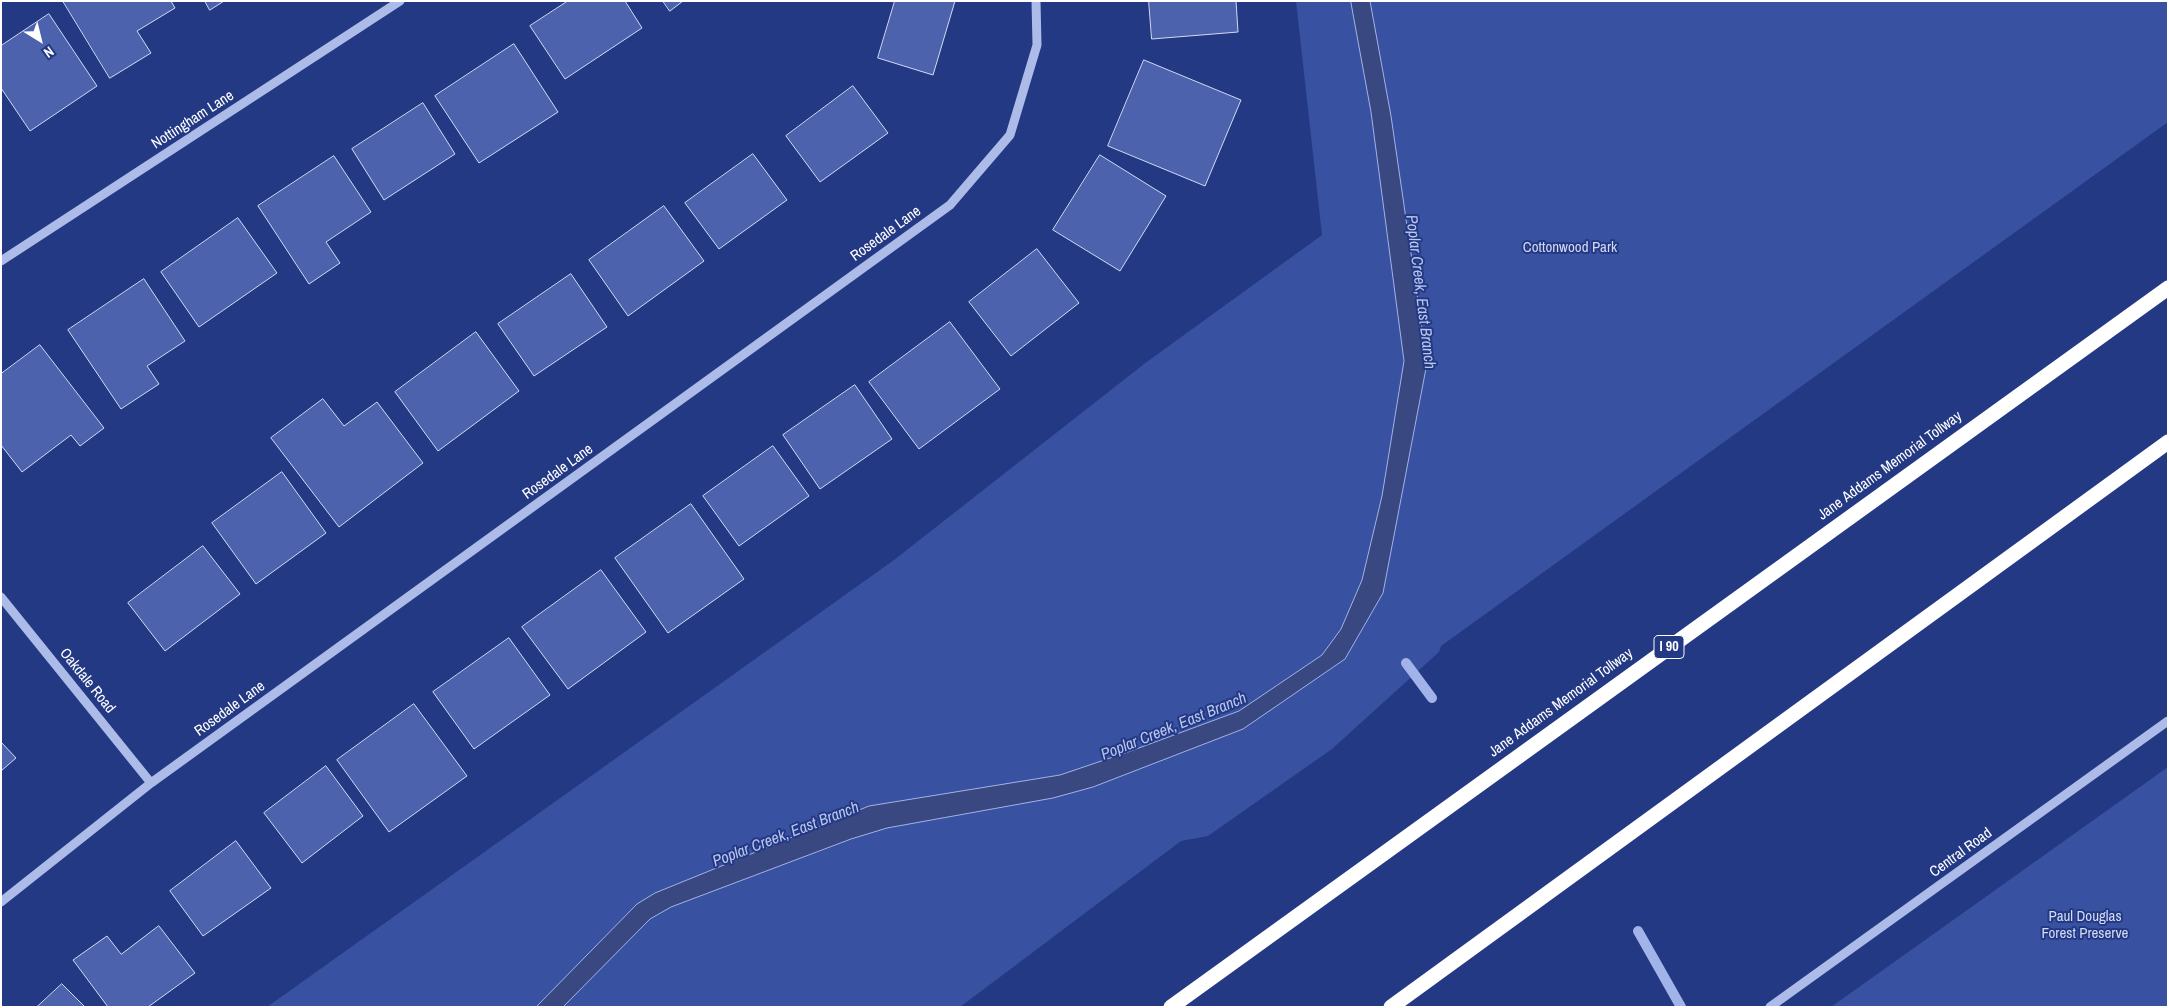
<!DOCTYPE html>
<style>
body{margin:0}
#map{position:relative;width:2169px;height:1008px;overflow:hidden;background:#243984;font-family:"Archivo Narrow",sans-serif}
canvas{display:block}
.frame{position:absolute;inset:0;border:2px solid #fff;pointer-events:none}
.north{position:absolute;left:15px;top:15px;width:50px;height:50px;-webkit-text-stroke:4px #243984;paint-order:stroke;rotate:144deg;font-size:14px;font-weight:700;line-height:20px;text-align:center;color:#fff}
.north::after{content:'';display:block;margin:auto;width:18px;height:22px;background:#fff;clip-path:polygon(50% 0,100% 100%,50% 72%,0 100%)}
</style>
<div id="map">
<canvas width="2169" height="1008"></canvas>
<div class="frame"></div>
<div class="north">N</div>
</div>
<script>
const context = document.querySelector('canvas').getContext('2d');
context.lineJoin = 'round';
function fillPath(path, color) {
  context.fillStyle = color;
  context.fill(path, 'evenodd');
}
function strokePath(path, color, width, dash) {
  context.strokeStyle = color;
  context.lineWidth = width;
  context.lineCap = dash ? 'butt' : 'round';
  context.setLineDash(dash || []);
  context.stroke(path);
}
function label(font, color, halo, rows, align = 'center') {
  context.font = font + ' "Archivo Narrow",sans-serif';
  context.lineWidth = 4;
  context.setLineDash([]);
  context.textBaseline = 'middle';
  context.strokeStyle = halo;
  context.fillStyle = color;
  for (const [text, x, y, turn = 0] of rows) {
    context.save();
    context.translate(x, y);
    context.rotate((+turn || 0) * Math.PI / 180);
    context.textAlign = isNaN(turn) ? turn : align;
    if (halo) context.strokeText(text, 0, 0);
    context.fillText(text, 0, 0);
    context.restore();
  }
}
fillPath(new Path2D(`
 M1296 1H2168V122L1441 646 1439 652 1332 749 1208 836 1181 841 960 1007H267L894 560 1144 364 1322 235Z
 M2168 767V1007H1831Z`), '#3851a1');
const water = new Path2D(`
 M1351 1H1370L1391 116 1427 363 1383 593 1345 659 1243 729 1093 787 1053 798 887 828 851 839 671 907 650 919 563 1007H536L637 904 655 893 869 806 1060 775 1128 752 1239 711 1322 655 1341 629 1362 580 1382 496 1404 361 1371 112Z`);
fillPath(water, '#394880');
strokePath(water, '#a2b3e9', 1);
strokePath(new Path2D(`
 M1406 663 1432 698
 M1638 931 1681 1007`), '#a2b3e9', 10);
const building = new Path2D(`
 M63 1H171L175 8 137 31 151 53 110 78Z
 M205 1H224L210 10Z
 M568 1H625L642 28 565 79 530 26Z
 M663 1H683L670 11Z
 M895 1H955L933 75 878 58Z
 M1149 1H1236L1238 32 1152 39Z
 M49 14 97 86 30 131 1 88V46Z
 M514 44 558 112 479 163 435 96Z
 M1144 60 1241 100 1205 186 1108 146Z
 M853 86 888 133 820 182 786 136Z
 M423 103 455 154 384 200 352 149Z
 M753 154 787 200 719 249 685 203Z
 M1100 155 1166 196 1120 271 1053 230Z
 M334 156 371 212 326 242 340 263 309 284 258 206Z
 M664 206 704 261 628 316 589 260Z
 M238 218 277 273 199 327 161 272Z
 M1037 249 1079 303 1011 356 969 302Z
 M571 274 607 327 534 376 498 324Z
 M144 279 185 341 147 366 159 384 121 409 68 330Z
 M950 322 1000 389 919 449 869 382Z
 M476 332 519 391 438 451 395 392Z
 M40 345 104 428 80 446 71 435 22 472 1 445V374Z
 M855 385 892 439 820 489 783 435Z
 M323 399 344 426 377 402 423 463 339 527 271 438Z
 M773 446 809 496 739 546 703 496Z
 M282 472 326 533 256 584 212 523Z
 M691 504 744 579 668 633 615 558Z
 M203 546 240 594 165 651 128 603Z
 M601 570 646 632 568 689 522 627Z
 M509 638 550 695 474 749 433 692Z
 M414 704 467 776 389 832 337 760Z
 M1 742 16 758 1 771Z
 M326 766 363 816 302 863 264 813Z
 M236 841 271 888 203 936 170 891Z
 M159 926 195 973 148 1007H108L73 960 107 936 121 954Z
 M62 984 85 1007H37Z`);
fillPath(building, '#4c62ac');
strokePath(building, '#d1daf6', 1);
strokePath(new Path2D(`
 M1 261 400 1
 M1 597 151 783
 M1 902 151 783 950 205 1010 135 1037 45 1036 1
 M1770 1007 2168 721`), '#adbbe8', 9);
strokePath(new Path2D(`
 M1171 1007 2168 288
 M1391 1007 2168 442`), '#fff', 15);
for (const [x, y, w] of [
 [1669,647,30]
]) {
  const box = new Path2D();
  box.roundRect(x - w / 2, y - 11.5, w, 23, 4);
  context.fillStyle = '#243984';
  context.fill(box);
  strokePath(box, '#fff', 1);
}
label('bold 14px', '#fff', null, [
 ["I 90",1669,647]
]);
label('15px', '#fff', '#243984', [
 ["Nottingham Lane",193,120,-33],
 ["Rosedale Lane",886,234,-36],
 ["Jane Addams Memorial Tollway",1890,466,-36],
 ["Rosedale Lane",558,472,-36],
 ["Oakdale Road",87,681,51],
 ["Jane Addams Memorial Tollway",1561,703,-36],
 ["Rosedale Lane",230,709,-36],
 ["Central Road",1961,853,-36]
]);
label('15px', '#d1daf6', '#243984', [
 ["Cottonwood Park",1570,248],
 ["Paul Douglas",2085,917],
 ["Forest Preserve",2085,934]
]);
label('italic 16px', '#b9c6ef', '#243984', [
 ["Poplar Creek, East Branch",1420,292,83],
 ["Poplar Creek, East Branch",1174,727,-22],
 ["Poplar Creek, East Branch",786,835,-21]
]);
</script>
